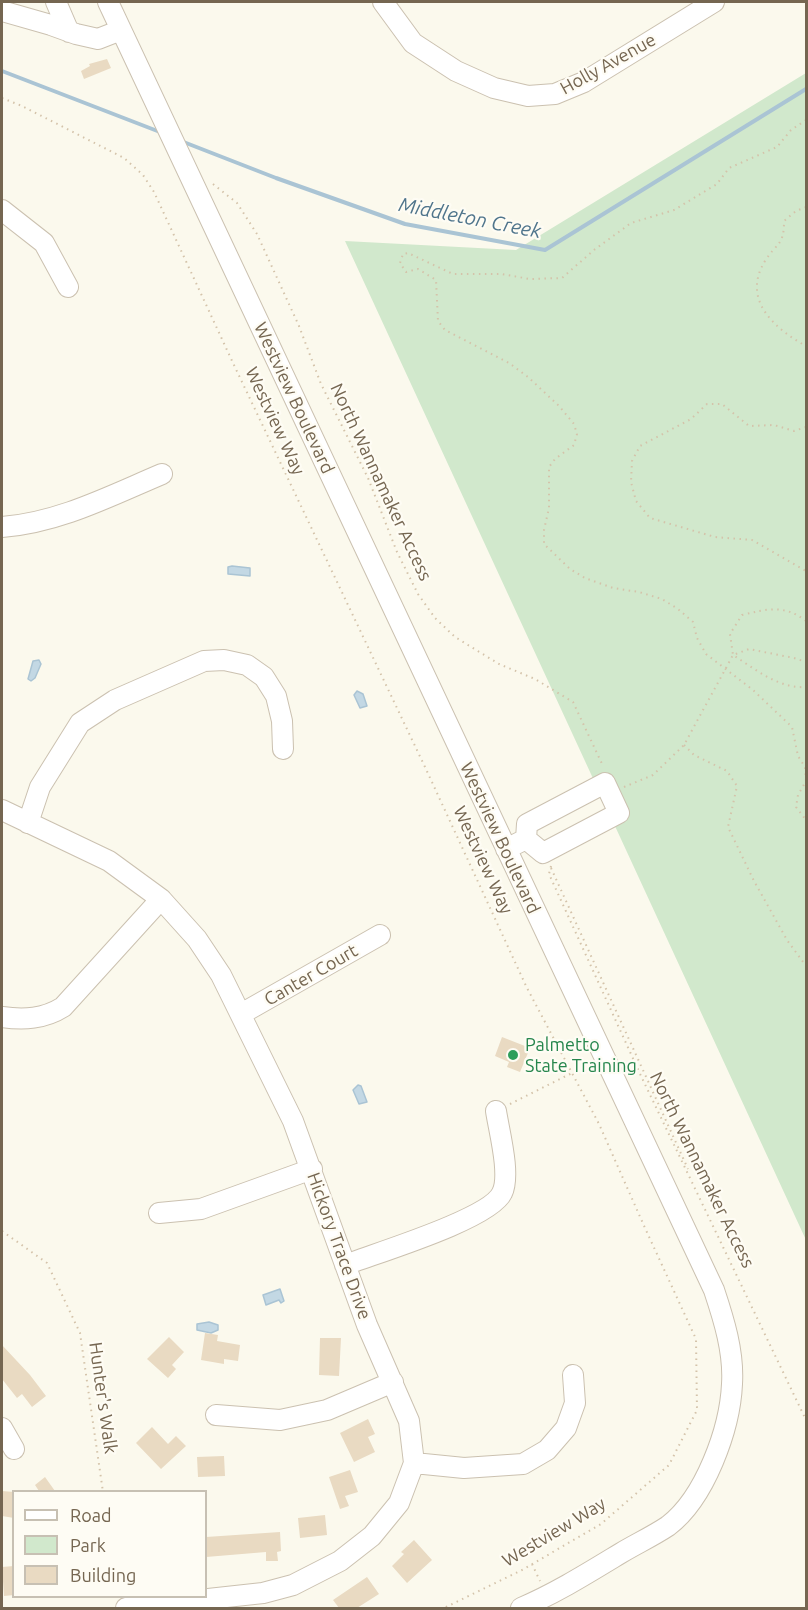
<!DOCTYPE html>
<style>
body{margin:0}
#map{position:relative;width:808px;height:1610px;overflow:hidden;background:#fbf9ed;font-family:Ubuntu,sans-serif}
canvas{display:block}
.frame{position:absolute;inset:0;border:3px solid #756651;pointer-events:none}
.legend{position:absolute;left:12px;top:1490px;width:195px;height:108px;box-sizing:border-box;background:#fefcf4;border:2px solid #c7c0b3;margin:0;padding:8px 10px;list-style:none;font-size:18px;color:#756651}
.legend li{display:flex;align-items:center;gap:12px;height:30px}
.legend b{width:30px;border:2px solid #c7c0b3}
</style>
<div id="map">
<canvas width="808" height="1610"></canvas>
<div class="frame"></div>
<ul class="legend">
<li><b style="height:8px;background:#fff"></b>Road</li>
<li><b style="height:16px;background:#d1e8cc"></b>Park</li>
<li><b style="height:16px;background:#e9dac2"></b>Building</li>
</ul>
</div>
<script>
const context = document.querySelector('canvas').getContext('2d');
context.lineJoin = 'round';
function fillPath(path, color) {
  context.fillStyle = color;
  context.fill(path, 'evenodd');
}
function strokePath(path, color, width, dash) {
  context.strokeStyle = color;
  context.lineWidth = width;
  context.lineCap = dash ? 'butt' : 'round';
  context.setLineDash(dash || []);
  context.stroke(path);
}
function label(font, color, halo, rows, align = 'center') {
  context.font = font + ' Ubuntu,sans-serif';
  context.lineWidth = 4.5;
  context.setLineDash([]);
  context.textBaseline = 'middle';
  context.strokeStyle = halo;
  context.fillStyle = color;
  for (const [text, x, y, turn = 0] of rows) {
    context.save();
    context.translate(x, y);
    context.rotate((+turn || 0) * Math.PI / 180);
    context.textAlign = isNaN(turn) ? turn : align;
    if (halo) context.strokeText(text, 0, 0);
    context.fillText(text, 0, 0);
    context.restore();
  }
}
fillPath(new Path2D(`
 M806 73V1240L345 241 516 250Z`), '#d1e8cc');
const water = new Path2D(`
 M232 566 250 568V576L228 574V567Z
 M39 660 41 664 35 678 31 681 28 679 33 661Z
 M357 691 363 694 367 706 360 708 354 695Z
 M358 1085 361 1086 367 1102 359 1104 353 1090Z
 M280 1289 284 1301 281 1303 279 1300 266 1305 263 1295Z
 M209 1322 218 1325V1330L211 1333 197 1330V1324Z`);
fillPath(water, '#c3d8e4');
strokePath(water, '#aac4d4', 1.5);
strokePath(new Path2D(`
 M2 71 160 132
 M181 141 276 178 405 224 545 250 806 89`), '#aac4d4', 4);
fillPath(new Path2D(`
 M107 59 111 68 84 79 81 71 90 66 89 64Z
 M502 1037 530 1048 520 1072 507 1067 509 1062 495 1056Z
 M205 1333 218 1335 217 1341 240 1345 238 1361 224 1359V1364L201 1360Z
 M169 1337 184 1352 172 1365 176 1369 168 1378 147 1359Z
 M320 1338H341L339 1376 319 1375Z
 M2 1345 30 1375 46 1396 32 1407 22 1394 17 1398 2 1379Z
 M368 1419 375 1434 368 1437 375 1452 354 1462 340 1433Z
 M152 1427 168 1444 176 1436 186 1446 161 1469 136 1443Z
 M224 1456 225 1476 198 1477 197 1457Z
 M350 1470 358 1492 345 1496 349 1506 340 1509 329 1477Z
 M45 1477 55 1491H39L35 1485Z
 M2 1491 14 1492V1518L2 1516Z
 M325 1515 327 1535 300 1538 298 1518Z
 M280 1532 281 1551 277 1552 278 1561H266V1552L206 1557V1537Z
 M414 1540 432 1560 407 1583 392 1566 404 1554 401 1552Z
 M14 1566V1595L4 1596 2 1567Z
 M367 1577 379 1594 357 1608H339L333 1600Z`), '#e9dac2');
const minor = new Path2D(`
 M56 2 69 32
 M108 2 714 1290C724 1320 734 1352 732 1384 730 1429 705 1498 668 1526 653 1536 636 1544 621 1553 588 1573 556 1593 521 1608
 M383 2 413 43 456 71 494 88 528 96 555 94 584 82 714 2
 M2 11 51 25 76 34 98 39 121 30
 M2 210 44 243 68 287
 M2 527C58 523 110 496 162 474
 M2 810 109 861 161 899 197 939 221 975 293 1121 367 1325 409 1421 414 1463 399 1503 372 1536 340 1561 293 1585 263 1593 126 1608
 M28 823 40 787 80 723 115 700 204 661 224 660 247 665 264 677 276 696 282 721 283 749
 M506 849 526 839 527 824 605 783 619 813 543 853 526 839
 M241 1014 380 935
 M2 1017C24 1020 44 1019 63 1007L161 899
 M159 1213 201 1209 312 1169
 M345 1265C376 1253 490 1219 502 1193 511 1175 499 1131 496 1111
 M216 1415 280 1420 327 1410 393 1382
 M2 1428 14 1449
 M414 1463 464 1468 523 1464 547 1450 566 1428 575 1403 573 1375`);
strokePath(minor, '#cbc1b0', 22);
strokePath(new Path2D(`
 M2 98 22 106 124 158 143 175 154 192 233 363 425 767 527 988 599 1124 645 1228 696 1339 697 1410 669 1465 601 1524 522 1570 444 1608
 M806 120 791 130 777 147 729 168 717 184 674 210 631 223 594 250 562 278 530 279 501 274H453L408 253 403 254 400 263 406 272 418 269 436 280 438 321 445 330 509 363 528 377 559 406 574 424 577 434 574 445 555 459 549 467V508L544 530V544L570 569 585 578 613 588 639 592 662 599 678 609 693 622 697 638 706 654 753 690 792 727 798 756 805 767 806 781 798 795 796 807 806 820
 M213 184 237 203 257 234 299 326 321 384 368 478 397 552 418 594 435 618 455 637 499 664 535 679 573 702 603 766
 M806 207 796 211 784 221C784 246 777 242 765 261 741 300 775 329 806 346
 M806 427 794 431 774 425 749 426 722 404H707L691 419 640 446 632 461 631 482 636 501 650 518 715 537 752 540 806 571
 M806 621C784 604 767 609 742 615L730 634 733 655C755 669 779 689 806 687
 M684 745 694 755 727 771 737 786 728 827 754 881 787 940 806 966
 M624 787 653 775 684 745 733 655 749 649 794 658 806 662
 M551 866 549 874 641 1076 806 1420
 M551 868 688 1169
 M510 1104 572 1073
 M2 1231 47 1263 80 1333 103 1492
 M532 1564 540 1581`), '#d4c3aa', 2, [1.5, 4.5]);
strokePath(minor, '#fff', 20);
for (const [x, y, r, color] of [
 [513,1055,6,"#2e9e5b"]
]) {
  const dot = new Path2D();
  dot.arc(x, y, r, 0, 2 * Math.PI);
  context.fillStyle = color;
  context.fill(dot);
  strokePath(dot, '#fefcf4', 2);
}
label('18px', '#756651', '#fefcf4', [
 ["Holly Avenue",608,64,-29],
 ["Westview Boulevard",294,398,65],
 ["Westview Way",275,421,65],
 ["North Wannamaker Access",381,482,65],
 ["Westview Boulevard",500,838,65],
 ["Westview Way",483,860,65],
 ["Canter Court",311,975,-30],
 ["North Wannamaker Access",702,1170,64],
 ["Hickory Trace Drive",339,1246,70],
 ["Hunter's Walk",103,1398,82],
 ["Westview Way",554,1532,-31]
]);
label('18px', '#27864d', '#fefcf4', [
 ["Palmetto",525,1045],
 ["State Training",525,1066]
], 'left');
label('italic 20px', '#50758c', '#fefcf4', [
 ["Middleton Creek",470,218,11]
]);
</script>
